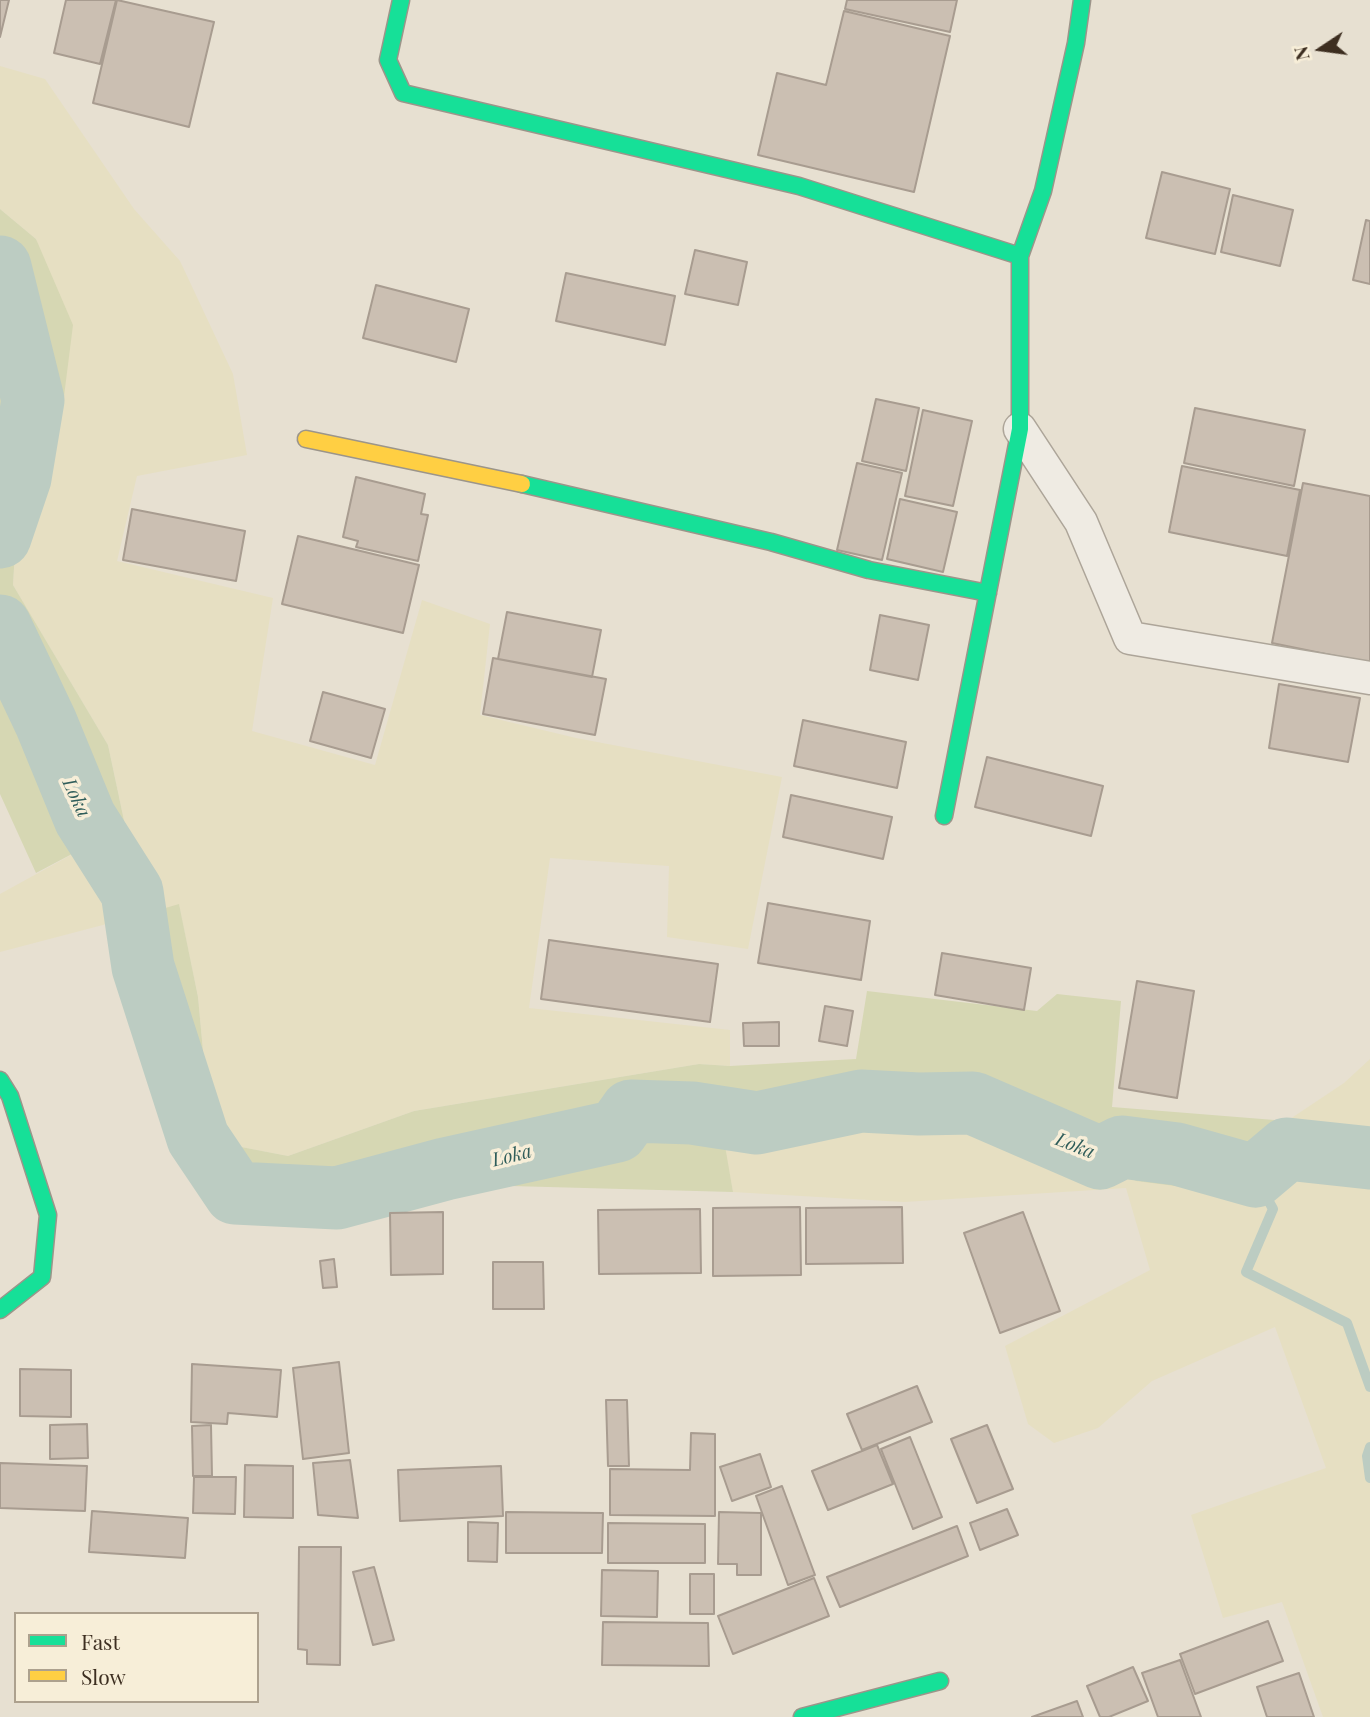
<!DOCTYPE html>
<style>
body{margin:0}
#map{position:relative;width:1370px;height:1717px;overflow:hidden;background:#e7e0d1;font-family:"Playfair Display",serif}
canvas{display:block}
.legend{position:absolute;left:14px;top:1612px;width:245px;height:91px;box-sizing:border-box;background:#f7eed8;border:2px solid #ada18e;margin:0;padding:9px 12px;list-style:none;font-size:21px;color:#3d2e20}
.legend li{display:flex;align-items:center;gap:14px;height:35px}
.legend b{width:35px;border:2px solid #ada18e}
.north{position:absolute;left:1286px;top:14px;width:70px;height:70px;-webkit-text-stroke:5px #f7eed8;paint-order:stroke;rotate:257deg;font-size:19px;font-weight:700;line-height:28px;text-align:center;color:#3d2e20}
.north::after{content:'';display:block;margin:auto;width:24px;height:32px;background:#3d2e20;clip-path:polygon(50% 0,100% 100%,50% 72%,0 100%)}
</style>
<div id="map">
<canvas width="1370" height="1717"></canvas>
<ul class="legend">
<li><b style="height:9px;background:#16e098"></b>Fast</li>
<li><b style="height:9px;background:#ffcf43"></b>Slow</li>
</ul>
<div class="north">N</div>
</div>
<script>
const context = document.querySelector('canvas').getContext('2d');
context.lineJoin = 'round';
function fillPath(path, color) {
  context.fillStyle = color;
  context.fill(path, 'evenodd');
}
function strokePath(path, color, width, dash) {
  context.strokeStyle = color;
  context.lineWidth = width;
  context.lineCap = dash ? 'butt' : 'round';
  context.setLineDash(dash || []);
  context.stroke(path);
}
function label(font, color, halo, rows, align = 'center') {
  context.font = font + ' "Playfair Display",serif';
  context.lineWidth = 7;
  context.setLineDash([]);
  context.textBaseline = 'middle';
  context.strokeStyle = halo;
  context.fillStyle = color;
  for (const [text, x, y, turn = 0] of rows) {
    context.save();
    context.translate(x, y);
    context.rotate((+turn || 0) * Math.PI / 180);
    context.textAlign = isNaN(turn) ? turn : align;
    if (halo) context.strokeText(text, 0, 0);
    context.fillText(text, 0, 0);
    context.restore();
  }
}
fillPath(new Path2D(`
 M0 66 45 79 134 209 180 261 233 374 247 455 137 476 117 561 273 598 252 731 375 765 422 600 490 624 480 715 576 738 782 777 748 949 667 937 669 866 550 858 529 1008 730 1030V1066L699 1064 414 1111 288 1156 231 1145 209 1116 198 997 179 905 0 952V894L91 844 126 830 108 745 13 585 17 518 61 420 36 239 0 209Z
 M1370 1059V1717H1323L1282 1602 1223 1618 1191 1515 1326 1468 1275 1327 1152 1381 1098 1428 1054 1443 1028 1424 1005 1346 1150 1270 1126 1188 904 1202 733 1192 723 1140 872 1109 991 1135 1060 1137 1136 1181 1283 1191 1287 1121 1344 1083Z`), '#e6dfc2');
fillPath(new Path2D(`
 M0 209 36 239 73 325 61 420 17 518 13 585 108 745 126 830 91 844 36 873 0 794Z
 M179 904 198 997 209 1116 231 1145 288 1156 414 1111 699 1064 730 1066 856 1059 867 991 1037 1011 1057 994 1121 1001 1112 1107 1287 1121 1283 1191 1231 1193 1136 1181 1060 1137 991 1135 872 1109 724 1140 733 1192 511 1186 378 1191 307 1211 240 1216 196 1154 142 1015 115 923Z`), '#d6d7b3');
strokePath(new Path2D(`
 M1255 1176 1273 1209 1246 1272 1347 1323 1370 1387
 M1370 1447 1367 1456 1370 1478`), '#bcccc2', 10);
strokePath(new Path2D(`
 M0 267 33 400 20 478 0 537
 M0 626 46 723 85 818 132 892 143 967 198 1138 235 1193 337 1198 445 1169 617 1131 631 1111 692 1113 757 1123 861 1101 919 1104 973 1103 1100 1158 1122 1147 1177 1154 1255 1176 1287 1149 1370 1158`), '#bcccc2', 63);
const building = new Path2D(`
 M0 0H9L0 37Z
 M66 0H116L100 64 54 53Z
 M117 0 214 22 189 127 93 103Z
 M847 0H957L950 32 845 9Z
 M844 11 950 36 914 192 758 155 777 73 826 85Z
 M1162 172 1230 189 1215 254 1146 238Z
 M1233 195 1293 210 1280 266 1221 252Z
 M1366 220 1370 221V284L1353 280Z
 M695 250 747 262 738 305 685 294Z
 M566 273 675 296 665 345 556 321Z
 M376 285 469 309 456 362 363 338Z
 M876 399 919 408 906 471 862 461Z
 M1195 408 1305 430 1294 486 1184 463Z
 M923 410 972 421 953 506 905 496Z
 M857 463 902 473 882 560 837 550Z
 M1182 466 1300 490 1287 556 1169 532Z
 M356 477 425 494 421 514 428 515 418 561 356 547 358 541 343 537Z
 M1303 483 1370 496V663L1272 643Z
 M900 499 957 512 943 572 887 559Z
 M132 509 245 531 236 581 123 560Z
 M298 536 419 565 403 633 282 604Z
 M507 612 601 630 592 677 498 659Z
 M880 615 929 625 918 680 870 670Z
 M493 658 606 679 595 735 483 714Z
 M1279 684 1360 698 1348 762 1269 748Z
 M323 692 385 709 371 758 310 741Z
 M803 720 906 742 897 788 794 766Z
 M987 757 1103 786 1091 836 975 807Z
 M791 795 892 817 883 859 783 837Z
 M768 903 870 921 861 980 758 963Z
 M549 940 718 964 710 1022 541 999Z
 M942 953 1031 968 1024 1010 935 995Z
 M1137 981 1194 991 1177 1098 1119 1088Z
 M825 1006 853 1011 847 1046 819 1041Z
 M779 1022V1046H744L743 1023Z
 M800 1207 801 1275 713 1276V1208Z
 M902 1207 903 1263 806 1264V1208Z
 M700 1209 701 1273 599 1274 598 1210Z
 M443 1212V1274L391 1275 390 1213Z
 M1023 1212 1060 1311 1000 1333 964 1233Z
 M334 1259 337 1287 323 1288 320 1261Z
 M493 1262H543L544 1309H493Z
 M339 1362 349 1453 303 1459 293 1368Z
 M192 1364 281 1370 277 1417 228 1413 227 1424 191 1422Z
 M20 1369 71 1370V1417L20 1416Z
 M917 1386 932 1422 862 1450 847 1414Z
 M606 1400H627L629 1466H608Z
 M87 1424 88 1458 50 1459V1425Z
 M211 1425 212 1476H193L192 1426Z
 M987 1425 1013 1489 977 1503 951 1439Z
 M691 1433 715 1434V1516L610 1515V1469L690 1470Z
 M910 1437 942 1517 913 1529 881 1449Z
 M877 1445 893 1484 828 1510 812 1471Z
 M760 1454 771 1487 732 1501 720 1467Z
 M350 1460 358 1518 318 1515 313 1463Z
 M0 1463 87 1466 85 1511 0 1508Z
 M245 1465 293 1466V1518L244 1517Z
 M501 1466 503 1516 400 1521 398 1470Z
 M194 1477H236L235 1514 193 1513Z
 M782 1486 815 1575 788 1585 756 1496Z
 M1007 1509 1018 1535 980 1550 970 1523Z
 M92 1511 188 1518 185 1558 89 1552Z
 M506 1512 603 1513 602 1553H506Z
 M719 1512 761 1513V1575H737V1564H718Z
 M468 1522 498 1523 497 1562 468 1561Z
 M608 1523 705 1524V1563H608Z
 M957 1526 968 1556 840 1607 827 1577Z
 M299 1547H341L340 1665 307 1664V1650L298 1649Z
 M374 1567 394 1640 373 1645 353 1572Z
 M602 1570 658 1571 657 1617 601 1616Z
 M690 1574H714V1614H690Z
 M814 1578 829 1616 733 1654 718 1616Z
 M1268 1621 1283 1661 1195 1694 1180 1654Z
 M603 1622 708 1623 709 1666 602 1665Z
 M1180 1660 1201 1717H1158L1142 1673Z
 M1133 1667 1148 1701 1109 1717H1100L1087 1686Z
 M1299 1673 1314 1717H1267L1257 1687Z
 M1077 1701 1083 1717H1032Z`);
fillPath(building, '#cbbfb2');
strokePath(building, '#a89c90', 2);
const street = new Path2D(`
 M1020 429 1081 522 1130 638 1370 678`);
const fast = new Path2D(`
 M401 0 388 60 403 93 799 186 1020 256
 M522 484 771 542 869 570 988 593
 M944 816 1020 429V256L1043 191 1076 43 1082 0
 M0 1080 10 1096 48 1215 42 1277 0 1310
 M802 1717 940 1681`);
const slow = new Path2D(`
 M306 439 522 484`);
strokePath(street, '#ada599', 35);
strokePath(fast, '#9c958a', 19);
strokePath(slow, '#9c958a', 19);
strokePath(street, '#efebe3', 32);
strokePath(fast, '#16e098', 16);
strokePath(slow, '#ffcf43', 16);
label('italic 19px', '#2f5d5a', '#f7eed8', [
 ["Loka",76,798,65],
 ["Loka",1075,1146,21],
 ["Loka",512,1156,-14]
]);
</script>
